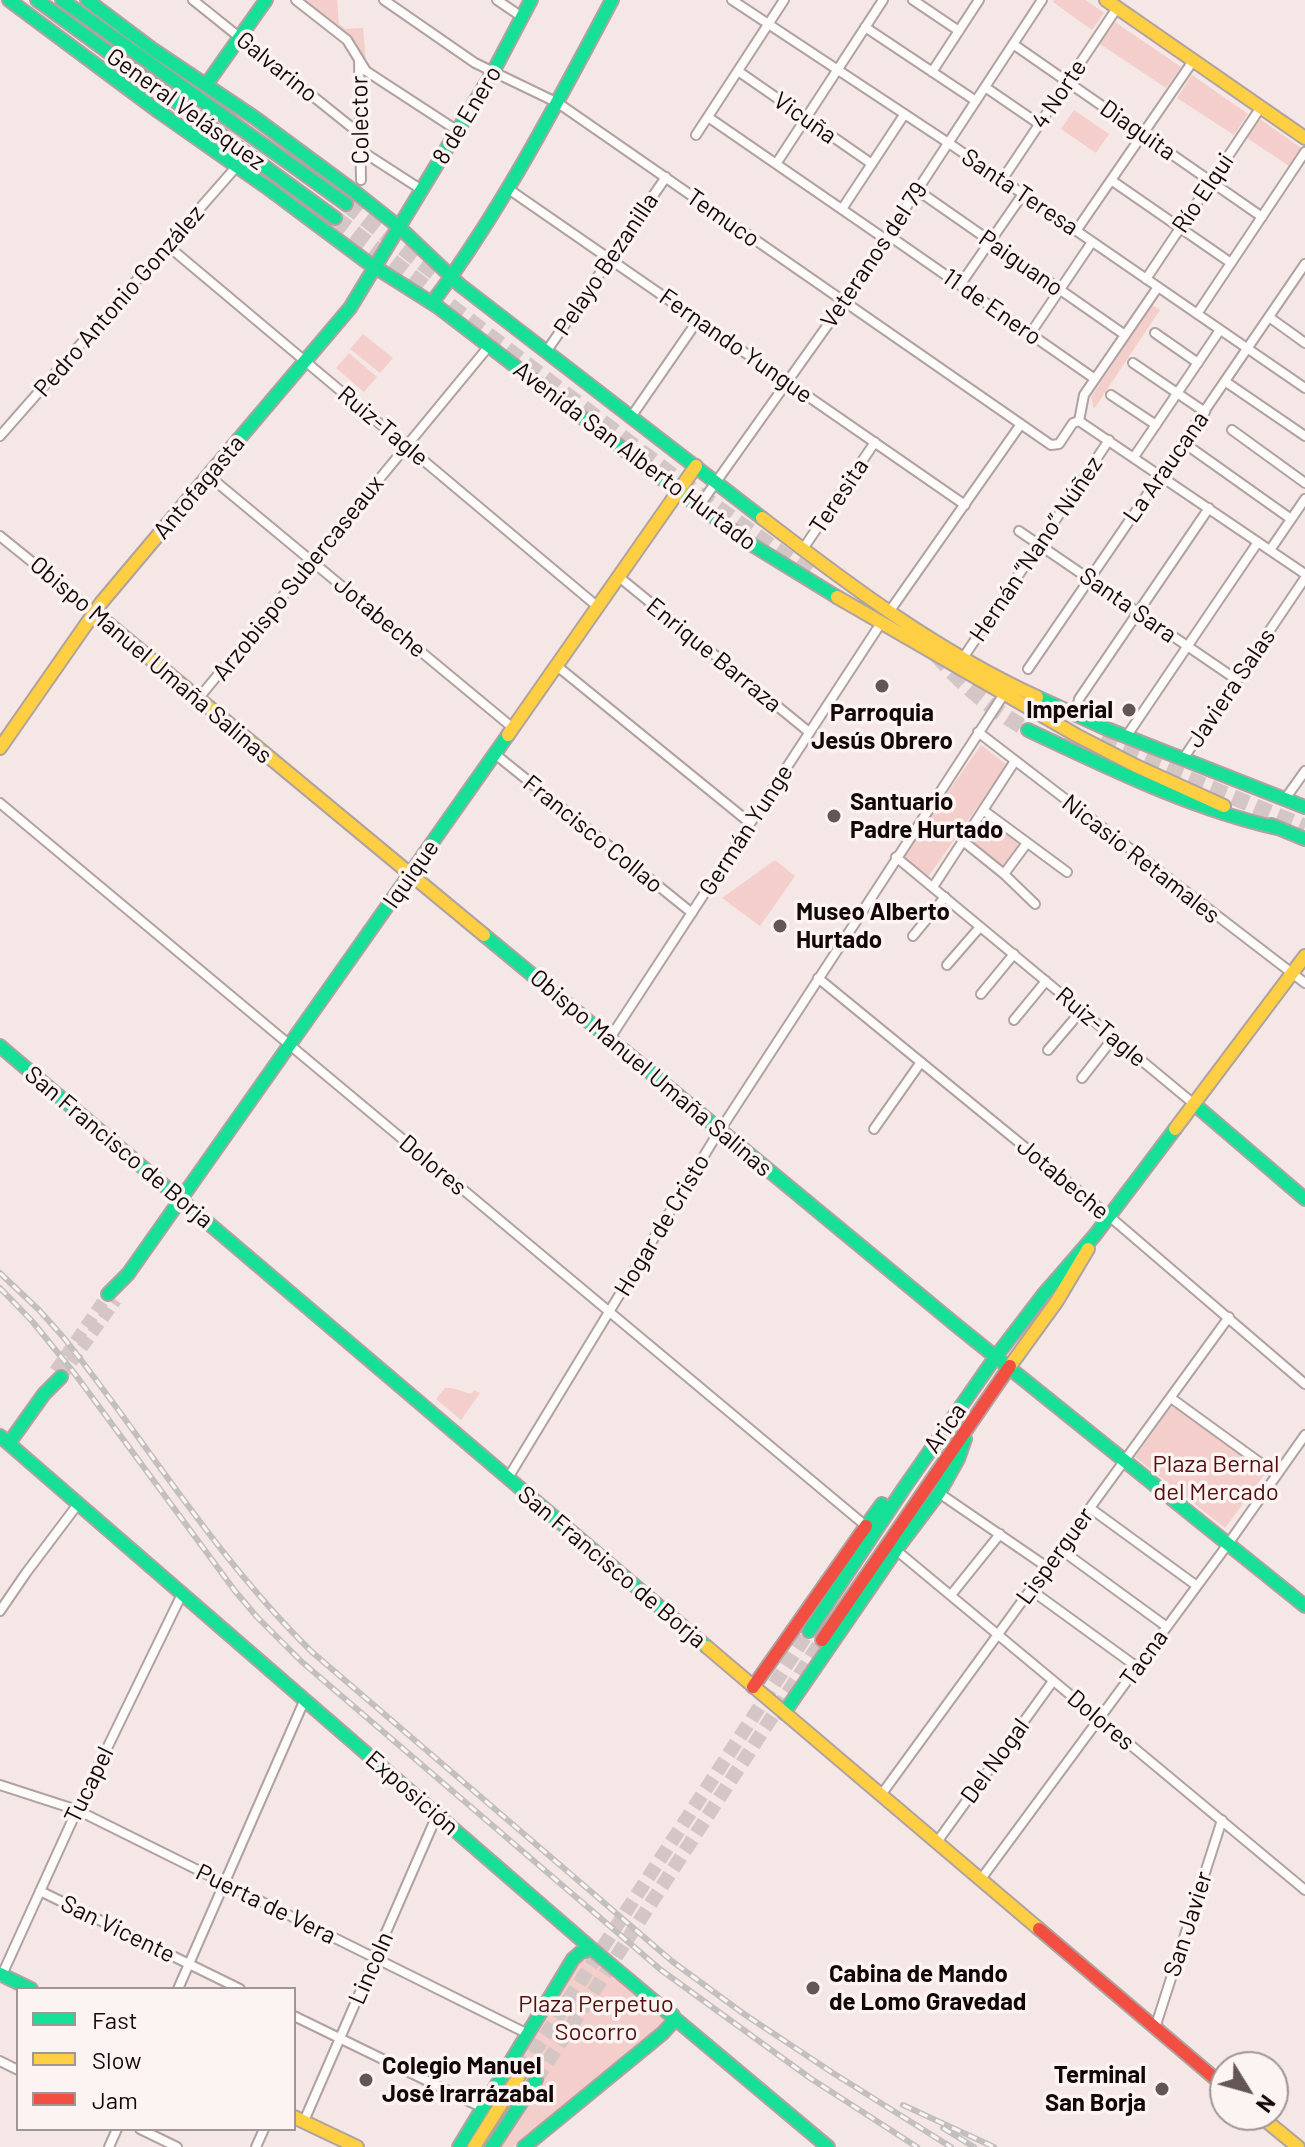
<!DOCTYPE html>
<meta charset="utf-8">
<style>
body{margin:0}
#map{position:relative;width:1305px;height:2147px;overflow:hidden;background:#f5e7e5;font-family:Barlow,sans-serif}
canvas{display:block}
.legend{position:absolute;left:16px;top:1987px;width:280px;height:144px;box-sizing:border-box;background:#fcf4f3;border:2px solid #9f9695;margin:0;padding:10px 14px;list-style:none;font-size:24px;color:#140807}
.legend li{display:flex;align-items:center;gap:16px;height:40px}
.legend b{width:40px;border:2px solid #9f9695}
.north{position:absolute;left:1209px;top:2051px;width:80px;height:80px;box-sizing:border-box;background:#fcf4f3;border:2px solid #9f9695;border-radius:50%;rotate:127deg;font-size:22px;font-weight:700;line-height:32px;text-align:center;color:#140807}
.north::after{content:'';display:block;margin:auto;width:28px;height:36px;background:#635655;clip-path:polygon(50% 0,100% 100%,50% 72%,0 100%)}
</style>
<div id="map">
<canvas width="1305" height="2147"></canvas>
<ul class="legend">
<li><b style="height:10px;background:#16e098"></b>Fast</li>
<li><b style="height:10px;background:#ffcf43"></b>Slow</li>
<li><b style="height:10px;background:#f24e42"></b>Jam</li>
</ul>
<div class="north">N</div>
</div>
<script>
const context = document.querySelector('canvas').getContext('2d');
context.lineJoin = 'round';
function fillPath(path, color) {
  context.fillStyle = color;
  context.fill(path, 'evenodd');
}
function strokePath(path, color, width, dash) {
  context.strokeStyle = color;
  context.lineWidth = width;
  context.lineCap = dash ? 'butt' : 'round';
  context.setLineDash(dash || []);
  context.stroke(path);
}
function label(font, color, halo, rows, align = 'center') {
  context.font = font + ' Barlow,sans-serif';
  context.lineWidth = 7;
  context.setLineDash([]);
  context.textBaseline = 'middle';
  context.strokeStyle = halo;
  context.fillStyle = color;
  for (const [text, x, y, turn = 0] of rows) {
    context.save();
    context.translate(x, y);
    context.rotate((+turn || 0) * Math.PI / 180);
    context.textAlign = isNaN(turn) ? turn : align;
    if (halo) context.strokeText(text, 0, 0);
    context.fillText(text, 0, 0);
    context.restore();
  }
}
fillPath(new Path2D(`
 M306 0H337L339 24 345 29 363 28 366 62 359 57 348 36 335 26 324 22Z
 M1054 0H1086L1104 13 1092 30 1053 2Z
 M1115 22 1181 67 1166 88 1100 44Z
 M1192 75 1248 114 1234 135 1177 98Z
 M1074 110 1109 134 1096 153 1061 129Z
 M1260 119 1301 148 1289 166 1247 138Z
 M1152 305 1160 310 1094 409 1091 397Z
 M363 334 393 358 380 373 350 349Z
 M349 353 377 377 364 392 336 368Z
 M981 745 1007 765 928 877 903 856Z
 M985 819 1022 845 1005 869 970 842Z
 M775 860 795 876 760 926 722 898Z
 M445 1388H452L471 1394 474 1390 480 1393 461 1420 436 1399Z
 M1173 1404 1267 1471 1225 1528 1135 1457Z
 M593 1954 664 2018 659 2028 513 2147H498L542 2077 515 2061 577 1957Z`), '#f3ceca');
strokePath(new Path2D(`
 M55 1371 108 1294
 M61 1377 116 1300`), '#d3c6c4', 12, [12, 6]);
strokePath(new Path2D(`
 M522 2071 809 1631
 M536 2080 822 1640`), '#d3c6c4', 14, [14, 7]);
strokePath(new Path2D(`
 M346 204 460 292
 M335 218 673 476 813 576
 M936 654C963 686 992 709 1028 730
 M1100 742 1305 827`), '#d3c6c4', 16, [16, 8]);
const street = new Path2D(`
 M193 0 360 134
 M296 0 347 40 366 71 458 131
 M384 0 475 63 558 103 1051 445 1059 444 1073 423 1079 421 1084 395 1158 287
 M497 0 522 17
 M732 0 956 148 1305 388
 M913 0 959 31
 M865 27 976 101
 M1013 44 1262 217
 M359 61 361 180
 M738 71 872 164
 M932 72 979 0
 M985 87 1039 124
 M708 117 885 239
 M696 135 784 0
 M360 150 422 190
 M776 164 883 0
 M1002 180 1117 8
 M1111 180 1231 263
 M507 188 965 505
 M917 190 1125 335
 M842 209 904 115
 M1076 231 1193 61
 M888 235 1095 379
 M168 246 598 607
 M1146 279 1261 107
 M960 285 1023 194
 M1197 314 1305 152
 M1269 317 1305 343
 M1155 333 1198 363
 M1030 334 1092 242
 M546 352 666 177
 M1133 363 1205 412
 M1226 382 1305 436
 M1111 395 1156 425
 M631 417 698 320
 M1079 421 1305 574
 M1232 430 1305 483
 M0 436 237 166
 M1184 443 1291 519
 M1134 457 1220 330
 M209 476 513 728
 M699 506 844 302 1042 0
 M1019 531 1237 680
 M0 536 94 612
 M803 549 875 442
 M1270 550 1305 499
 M619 577 809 732
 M889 612 1021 424
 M963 658 1109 440
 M557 666 750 823
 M1028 669 1305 264
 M198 699 489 346
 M1079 716 1077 708 1079 699 1209 508
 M978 732 1305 983
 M1126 737 1258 542
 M495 754 692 913
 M1183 759 1305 578
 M1285 799 1305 771
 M0 803 866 1526
 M983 810 1067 872
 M963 841 1004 874 1035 904
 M896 857 1194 1104
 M1004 874 1027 843
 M933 887 1015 761
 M913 936 945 897
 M947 965 980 927
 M818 978 1109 1216 1305 1384
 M981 994 1014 954
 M1014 1020 1046 981
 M610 1038 881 623
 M1048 1050 1082 1010
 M1082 1078 1114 1037
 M874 1129 921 1062
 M1171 1398 1277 1475
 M508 1478 713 1141 1004 694
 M939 1493 1047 1567
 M1090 1508 1197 1586
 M1060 1549 1167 1627
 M896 1550 1305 1890
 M1031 1590 1137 1667
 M951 1595 1000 1534
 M0 1611 26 1573 78 1504
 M0 1785 77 1810 528 2034
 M881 1795 1229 1317
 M937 1842 1053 1681
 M981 1879 1228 1544 1305 1435
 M40 1891 240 1989
 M1 1977 77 1810 182 1594
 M178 1989 305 1699
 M294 2016 483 2108
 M1155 2028 1222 1820
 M0 2061 18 2070
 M304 2121 437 1815
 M140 2129 177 2147
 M109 2147 117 2129
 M256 2147 264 2129`);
const fast = new Path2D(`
 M9 0 158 111 272 191 367 262 438 307 678 491 754 546 837 597
 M37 0 335 218
 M62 0 346 204
 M87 0 152 49 255 118 355 192 399 227 460 285 762 518
 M206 85 266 0
 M432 303C502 209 557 103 612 0
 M233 446 350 308 493 72 531 0
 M1037 697 1107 729 1305 807
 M1028 730C1109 768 1189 808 1277 828
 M1271 825 1305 839
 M484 935 956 1325 1305 1606
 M0 1046 707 1647
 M1194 1104 1305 1199
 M108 1294 128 1274 508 735
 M0 1436 592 1949 828 2147
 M9 1443 44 1394 61 1377
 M939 1493 958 1459 965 1439
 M866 1526 882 1504
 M809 1631 904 1488 994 1359 1043 1295 1095 1235 1175 1129
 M784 1713 896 1550 939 1493
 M0 1974 31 1989
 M459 2147 573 1959 581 1952 592 1949
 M492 2147 536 2080
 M524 2147 663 2033 671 2024 673 2015`);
const slow = new Path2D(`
 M1106 0 1305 138
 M762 518C849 585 937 651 1037 697
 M837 597 1076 735 1136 766 1224 806
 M94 612 484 935
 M508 735 696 466
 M0 748 101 603 233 446
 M1175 1129 1305 956
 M1010 1366 1057 1301 1088 1249
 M707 1647 1039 1929
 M1259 2115 1298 2147
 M294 2117 357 2147
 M474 2147 522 2071`);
const jam = new Path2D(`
 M822 1640 1010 1366
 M753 1687 866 1526
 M1039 1929 1225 2087`);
strokePath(street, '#afa2a0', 12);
strokePath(fast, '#afa2a0', 16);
strokePath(slow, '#afa2a0', 16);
strokePath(jam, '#afa2a0', 16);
strokePath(street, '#fefbfb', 8);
strokePath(fast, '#16e098', 12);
strokePath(slow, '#ffcf43', 12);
strokePath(jam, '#f24e42', 12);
const rail = new Path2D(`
 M0 1273 39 1310 64 1338C147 1443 216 1558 312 1652L673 1962 744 2014 833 2073 951 2147
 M0 1288 32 1321 75 1374 235 1591 257 1617 302 1662 661 1970 810 2078 917 2147
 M903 2105 994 2147
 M943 2128 974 2147`);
strokePath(rail, '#c3bfbe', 6);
strokePath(rail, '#fcf4f3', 3, [9]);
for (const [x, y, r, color] of [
 [882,686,8,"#635655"],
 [1129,710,8,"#635655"],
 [834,816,8,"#635655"],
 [780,926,8,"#635655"],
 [813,1988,8,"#635655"],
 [366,2080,8,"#635655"],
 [1162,2089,8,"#635655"]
]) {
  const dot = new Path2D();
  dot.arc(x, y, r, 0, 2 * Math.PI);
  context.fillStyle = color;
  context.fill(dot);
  strokePath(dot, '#fcf4f3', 3);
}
label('24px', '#140807', '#fcf4f3', [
 ["Galvarino",277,67,39],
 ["4 Norte",1059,94,-56],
 ["General Velásquez",186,109,36],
 ["8 de Enero",467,115,-59],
 ["Vicuña",805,118,35],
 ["Colector",360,120,-91],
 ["Diaguita",1138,130,35],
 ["Santa Teresa",1020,192,34],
 ["Río Elqui",1203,193,-56],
 ["Temuco",723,218,35],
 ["Veteranos del 79",874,255,-56],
 ["Paiguano",1021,263,35],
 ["Pelayo Bezanilla",606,264,-56],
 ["Pedro Antonio González",119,301,-49],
 ["11 de Enero",992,307,35],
 ["Fernando Yungue",736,346,35],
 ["Ruiz-Tagle",383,426,40],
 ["Avenida San Alberto Hurtado",635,456,37],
 ["La Araucana",1166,467,-55],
 ["Antofagasta",199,487,-50],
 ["Teresita",839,496,-56],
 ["Hernán “Nano” Núñez",1036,549,-56],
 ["Arzobispo Subercaseaux",298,578,-51],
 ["Santa Sara",1128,605,35],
 ["Jotabeche",380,617,40],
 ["Enrique Barraza",714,655,39],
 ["Obispo Manuel Umaña Salinas",151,660,40],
 ["Javiera Salas",1231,688,-56],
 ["Germán Yunge",746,830,-57],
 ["Francisco Collao",593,834,39],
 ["Nicasio Retamales",1141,859,38],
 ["Iquique",411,874,-55],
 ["Ruiz-Tagle",1101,1027,40],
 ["Obispo Manuel Umaña Salinas",651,1073,40],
 ["San Francisco de Borja",119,1147,40],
 ["Dolores",433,1165,40],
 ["Jotabeche",1063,1179,40],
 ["Hogar de Cristo",662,1225,-59],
 ["Arica",945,1428,-55],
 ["Lisperguer",1055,1556,-54],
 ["San Francisco de Borja",612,1567,40],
 ["Tacna",1144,1658,-54],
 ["Dolores",1101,1720,40],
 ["Del Nogal",995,1761,-54],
 ["Tucapel",89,1785,-64],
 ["Exposición",412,1793,41],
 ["Puerta de Vera",266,1904,26],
 ["San Javier",1188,1924,-72],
 ["San Vicente",118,1929,26],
 ["Lincoln",371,1968,-66]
]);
label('bold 24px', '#140807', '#fcf4f3', [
 ["Imperial",1113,710,"right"],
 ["Parroquia",882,713,"center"],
 ["Jesús Obrero",882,741,"center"],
 ["Santuario",850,802],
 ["Padre Hurtado",850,830],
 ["Museo Alberto",796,912],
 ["Hurtado",796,940],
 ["Cabina de Mando",829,1974],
 ["de Lomo Gravedad",829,2002],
 ["Colegio Manuel",382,2066],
 ["José Irarrázabal",382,2094],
 ["Terminal",1146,2075,"right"],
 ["San Borja",1146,2103,"right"]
], 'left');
label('24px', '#53100f', '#fcf4f3', [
 ["Plaza Bernal",1216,1464],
 ["del Mercado",1216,1492],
 ["Plaza Perpetuo",596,2004],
 ["Socorro",596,2032]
]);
</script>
